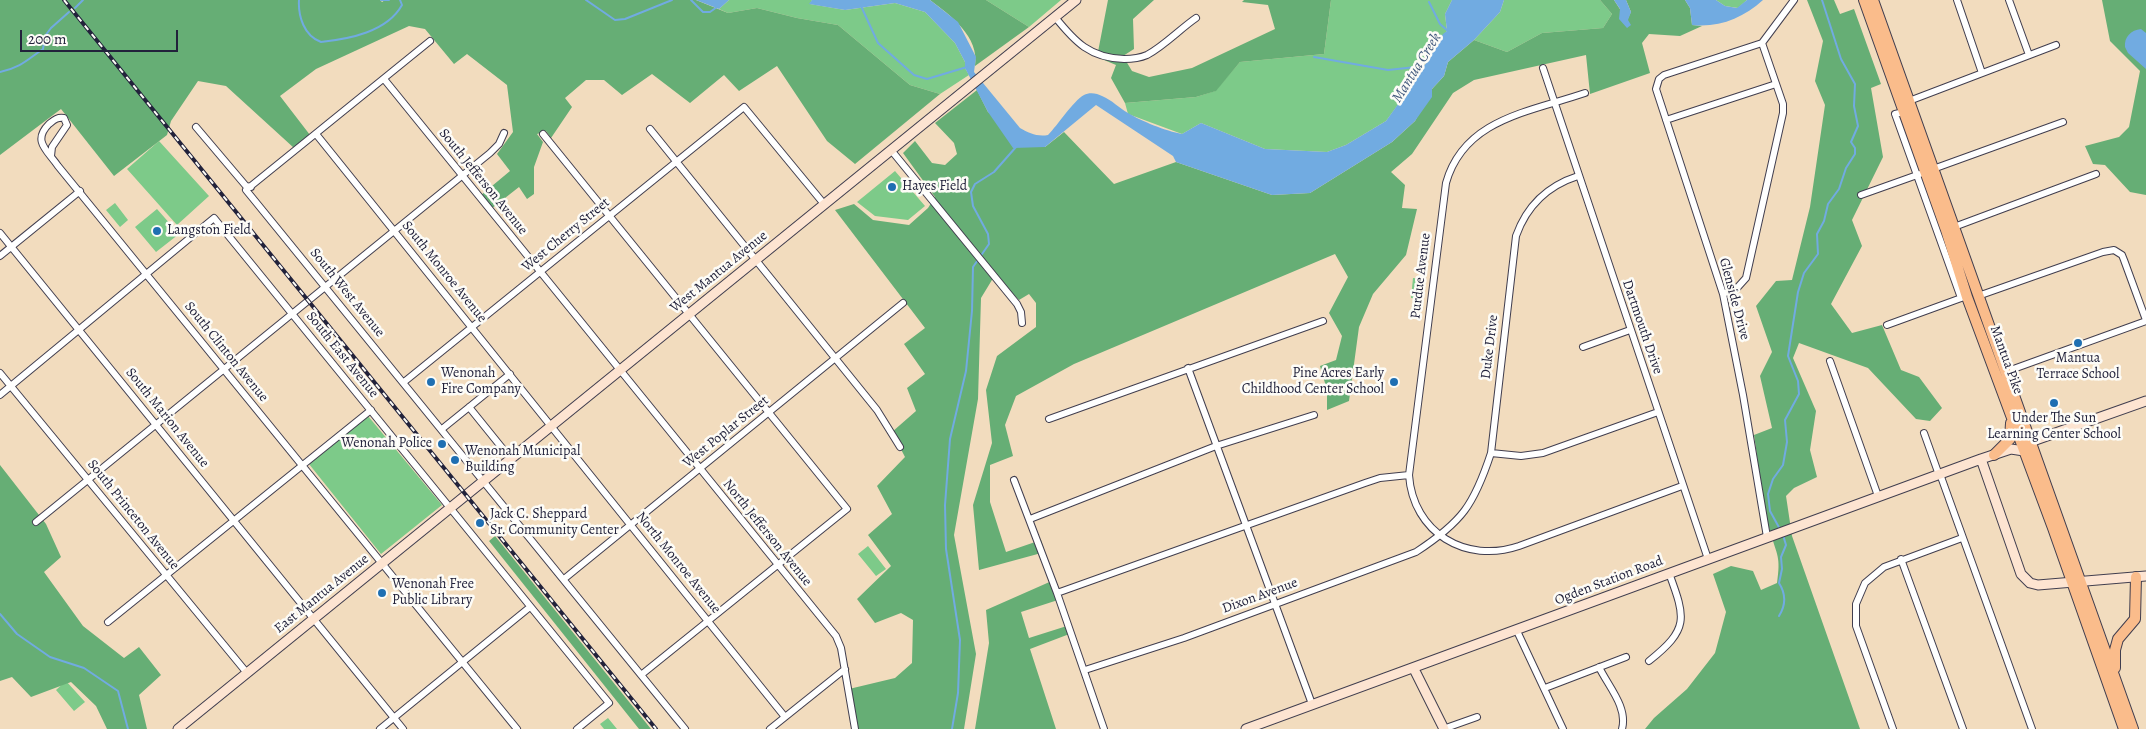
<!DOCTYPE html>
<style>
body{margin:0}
#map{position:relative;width:2146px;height:729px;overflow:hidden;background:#f2dcbe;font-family:Alegreya,serif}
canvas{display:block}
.scale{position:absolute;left:20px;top:30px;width:158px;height:22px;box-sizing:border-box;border:2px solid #22223b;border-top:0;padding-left:6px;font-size:15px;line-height:18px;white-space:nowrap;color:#22223b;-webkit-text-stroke:4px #fdfcf7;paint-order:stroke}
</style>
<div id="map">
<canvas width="2146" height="729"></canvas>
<div class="scale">200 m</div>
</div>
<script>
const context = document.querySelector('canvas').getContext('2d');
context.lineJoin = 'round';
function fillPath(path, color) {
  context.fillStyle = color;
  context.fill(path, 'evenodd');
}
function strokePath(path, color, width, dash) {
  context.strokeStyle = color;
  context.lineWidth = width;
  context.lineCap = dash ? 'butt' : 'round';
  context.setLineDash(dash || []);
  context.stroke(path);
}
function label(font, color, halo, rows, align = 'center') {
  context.font = font + ' Alegreya,serif';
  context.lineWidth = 5;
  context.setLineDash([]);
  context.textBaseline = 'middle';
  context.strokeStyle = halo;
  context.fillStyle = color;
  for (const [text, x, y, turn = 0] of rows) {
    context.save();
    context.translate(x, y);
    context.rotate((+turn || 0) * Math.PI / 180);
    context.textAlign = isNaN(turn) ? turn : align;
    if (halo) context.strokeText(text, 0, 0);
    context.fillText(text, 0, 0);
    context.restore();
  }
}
fillPath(new Path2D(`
 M729 0H812L810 4 845 10 895 3 925 12 955 43 965 62V68L969 75 940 94 910 85 838 25 797 18 757 8 728 13 719 9Z
 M986 0H1061L1029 27Z
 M1331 0H1452L1445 14 1447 31 1426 60 1420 75 1386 121 1346 145 1327 152 1265 149 1201 123 1182 134 1128 114 1125 103 1196 97 1215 91 1240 62 1324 54Z
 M1504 0H1600L1612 14 1603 28 1542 33 1507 52 1474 40 1500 12Z
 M1716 0H1747L1738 8 1725 6Z
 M159 141 209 196 177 225 127 169Z
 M895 171 925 206 908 220 875 216 857 202Z
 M115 203 128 220 120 227 106 210Z
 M157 209 179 234 156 252 135 227Z
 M1413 278 1422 279 1420 299 1411 298Z
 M368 416 442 505 381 554 309 464Z
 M868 546 886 569 876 576 858 554Z
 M66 681 85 702 74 711 56 690Z
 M608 718 617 729H604L600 724Z`), '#7dca89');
fillPath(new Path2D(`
 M0 0H380L382 2 385 0H696L728 13 757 8 797 18 838 25 910 85 940 94 855 164 827 141 777 66 739 91 724 75 690 103 652 74 622 95 604 80H586L565 98 572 107 551 138 546 131 537 134 543 142 534 167V194L527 199 519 187 491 209 480 196 510 171 497 154 513 132 507 85 467 54 454 64 425 29 409 26 316 69 280 96 310 135 294 148 226 86 198 81 171 121 167 135 114 176 61 109 0 155Z
 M930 0H986L1029 27 975 66C980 37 950 15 930 0Z
 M1108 0H1154L1133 19 1134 49 1123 56 1132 71 1149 77 1192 68 1275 29 1268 5 1242 2 1244 0H1331L1324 54 1240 62 1216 91 1196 97 1125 103 1111 78 1116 65 1097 57Z
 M1600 0H1614L1627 20 1631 12 1626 0H1685L1690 8 1692 25 1702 26 1680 36 1649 34 1642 43 1650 73 1590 94 1586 55 1474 80 1453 93 1412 154 1391 172 1405 185 1402 208 1417 209 1406 255 1373 294 1359 327 1349 401 1327 410V390L1320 366 1336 360 1342 336 1329 313 1348 277 1335 254 1074 364 1016 396 1005 425 1013 456 990 465V502L1006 552 1041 540 1045 552 979 570 973 505 992 443 986 390 997 356 1036 327V303L1029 294 1019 300 995 275 981 298 978 399 954 535 976 654 964 729H855L849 689 895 678 912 663 913 620 901 613 875 623 857 599 891 566 868 535 892 514 877 486 905 457 892 432 916 411 907 388 925 374 904 344 925 328 835 210 854 204 873 220 909 225 928 208 935 197 903 153 915 141 932 163 945 165 957 154 954 143 935 123 977 90 988 112 1045 147 1064 132 1114 184 1176 162 1272 195 1310 193 1392 142 1415 121 1432 89 1444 76 1448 62 1474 40 1507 52 1542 33 1603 28 1612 14Z
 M1807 0H1834L1840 14 1854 9 1881 84 1871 88 1883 157 1852 220 1862 246 1831 304 1852 333 1882 325 1901 370 1919 377 1942 408 1930 421 1916 419 1868 368 1799 343 1793 358 1816 411 1810 450 1817 477 1794 488 1786 496 1792 536 1860 729H1645L1654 718 1687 689 1715 653 1726 612 1713 574 1731 566 1753 571 1761 590 1777 583C1781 556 1777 556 1770 531 1761 500 1759 466 1754 435L1772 428 1760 376 1772 352 1756 306 1776 281 1792 280 1810 207 1825 105 1815 81 1823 41Z
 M2102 0H2146V195L2130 192 2105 165 2093 164 2085 146 2119 137 2129 127 2140 71 2110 41Z
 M0 465 46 524 61 557 44 572 83 626 124 658 139 647 161 675 139 695 147 729H107L96 706 71 682 31 697 12 677 0 681Z
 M495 536 651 729H639L489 541Z
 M1054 580 1061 599 1021 612 1029 638 1070 625 1072 633 1030 649 1056 729H975L989 643 986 610Z`), '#66ae75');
fillPath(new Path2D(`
 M696 0H729L719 9Z
 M812 0H930L958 22 976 57 974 72 1020 128C1029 133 1037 137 1048 135 1058 125 1073 101 1084 95 1089 92 1097 93 1102 96 1112 100 1119 108 1128 113 1141 121 1166 131 1182 134L1201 123 1265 149 1327 152 1346 145 1386 121 1419 75 1443 34 1447 31 1445 14 1452 0H1504L1500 12 1474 40 1448 62 1444 76 1432 89V97L1415 121 1392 142 1310 193 1272 195 1176 162 1173 156 1096 105 1045 147 1013 148 988 112 965 68V62L955 43 925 12 895 3 845 10 809 4Z
 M1614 0H1626L1631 12 1628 20 1631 25 1627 28 1619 19 1620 9Z
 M1685 0H1716L1725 6 1737 8 1747 0H1763C1743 18 1719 28 1692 25L1690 8Z
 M2141 29 2146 33V69L2128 53 2125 47C2124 37 2131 30 2141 29Z`), '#71abe1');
strokePath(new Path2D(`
 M299 0C298 16 304 36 321 42 349 39 387 32 402 5L400 0
 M381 0H389
 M586 0 615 20 625 19 672 0
 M691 0 703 12H710L717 7
 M1429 2 1440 24 1448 31
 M861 6 878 43 914 75 927 79 967 67
 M75 8 83 0
 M1314 57 1388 70 1425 66
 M0 72C20 68 27 60 43 49L45 36 51 28 69 12
 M1781 531 1770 511 1768 494 1773 479 1783 465 1787 442 1785 420 1799 394 1798 381 1788 356 1798 292 1804 273 1818 254 1817 234 1824 221 1828 204 1839 189 1846 168 1855 154V148L1851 142 1858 126 1854 106 1855 84 1841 59 1822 0
 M0 614 17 634 50 657 84 668 118 691 128 729
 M1779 616C1786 605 1786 594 1779 583L1782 569 1781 557 1786 545 1783 535
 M952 729 958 693 960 640 946 549 945 505 950 439 966 371 972 311 973 267 989 244 988 234 973 206 971 192 975 184 994 172 1016 147`), '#71abe1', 2);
const street = new Path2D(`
 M1957 0 1982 73
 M2009 0 2029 55
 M1055 17C1075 42 1090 58 1124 59 1132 59 1140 58 1147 55 1164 46 1180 29 1196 18
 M430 41 246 190 685 729
 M1543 68 1708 559
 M384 79 836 636 841 648 855 729
 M1585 93C1529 112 1464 119 1446 183L1409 475C1413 533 1466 564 1519 546L1682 486
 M1909 101 2056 45
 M1904 112 1895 114 1961 298
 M1666 120 1776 84
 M196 127 246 186 251 187
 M650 129 877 410 900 447
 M316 134 785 717
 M543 134 847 509 641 675
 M891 150 1017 304 1021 312 1022 323
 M51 156 52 147 67 125 64 118C57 117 54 120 49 124 32 141 47 150 58 166L517 729
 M1933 169 2063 122
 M1861 195 1920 174
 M1954 227 2096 174
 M0 233 403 729
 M0 256 80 191
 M1723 294 1737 288 1746 278 1783 113V104L1762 43
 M1978 296 2103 252 2114 250 2122 255 2124 260 2146 320
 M1887 325 1964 297
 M1583 347 1630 330
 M1830 361 1878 496
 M1188 368 1312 704
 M2005 372 2146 321
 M0 373 247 673
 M404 382 744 107 824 204
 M0 395 214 218 609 703 577 729
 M469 407 511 459
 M1049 419 1323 321
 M442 429 510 374
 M1924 433 1939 475
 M1491 453 1521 456 1543 453 1658 412
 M1940 474 2032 729
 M1014 480 1057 593 1104 729
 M1030 519 1216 446 1314 415
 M36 522 490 153 499 144 504 133
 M1767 537 1743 395 1723 294 1656 89 1659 79 1664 75 1762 43 1794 0
 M1901 559 1963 729
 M564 579 903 303
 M1057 593 1365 483 1380 478 1409 475
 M108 622 371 410
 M1517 631 1563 729
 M1649 661C1689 629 1686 619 1669 573
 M1599 667C1608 686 1628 707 1622 729
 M1085 670 1184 638 1416 552C1462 522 1474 505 1491 453L1516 236C1527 205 1547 186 1578 176
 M1545 688 1626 657
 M380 729 530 607
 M770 729 845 669
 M1443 729 1477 717
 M1893 729 1856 626V604L1865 583 1884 567 1962 538`);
const secondary = new Path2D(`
 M2030 442 2146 401
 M1981 459 2021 574 2030 583 2038 585 2146 576
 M1414 669 1444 729
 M178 729 1076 0
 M1246 729 1981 459 2011 449 2024 451`);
const primary = new Path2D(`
 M1864 0 1946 230 1967 297 2053 528 2124 729
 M1873 0 2133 729
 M1994 455 2010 439 2011 423
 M2115 668V650L2118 639 2135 619 2136 577`);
strokePath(street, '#413e4f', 8);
strokePath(secondary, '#413e4f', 11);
strokePath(primary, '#413e4f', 12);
strokePath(street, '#fff', 6);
strokePath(secondary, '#fde4d1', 9);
strokePath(primary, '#fabc8b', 10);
const rail = new Path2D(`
 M64 0 656 729`);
strokePath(rail, '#22223b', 4);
strokePath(rail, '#fdfcf7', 2, [5.5]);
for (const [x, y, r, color] of [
 [892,187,5,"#1f6fb2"],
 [157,231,5,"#1f6fb2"],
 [2078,343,5,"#1f6fb2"],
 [431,382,5,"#1f6fb2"],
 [1394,382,5,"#1f6fb2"],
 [2054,403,5,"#1f6fb2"],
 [442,444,5,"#1f6fb2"],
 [455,460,5,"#1f6fb2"],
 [480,523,5,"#1f6fb2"],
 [382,593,5,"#1f6fb2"]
]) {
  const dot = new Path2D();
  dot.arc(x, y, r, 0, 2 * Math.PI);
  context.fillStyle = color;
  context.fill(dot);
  strokePath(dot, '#fdfcf7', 2);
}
label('14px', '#22223b', '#fdfcf7', [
 ["South Jefferson Avenue",483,182,51],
 ["West Cherry Street",566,235,-39],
 ["South Monroe Avenue",444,272,51],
 ["West Mantua Avenue",719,272,-39],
 ["Purdue Avenue",1421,276,-83],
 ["South West Avenue",347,293,51],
 ["Glenside Drive",1734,299,75],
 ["Dartmouth Drive",1642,327,71],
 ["Duke Drive",1490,347,-83],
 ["South Clinton Avenue",226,352,51],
 ["South East Avenue",342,355,51],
 ["Mantua Pike",2006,360,70],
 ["South Marion Avenue",167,418,51],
 ["West Poplar Street",726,432,-39],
 ["South Princeton Avenue",133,515,51],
 ["North Jefferson Avenue",767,533,51],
 ["North Monroe Avenue",678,563,51],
 ["Ogden Station Road",1609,581,-21],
 ["East Mantua Avenue",322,594,-39],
 ["Dixon Avenue",1260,596,-20]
]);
label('14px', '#22223b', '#fdfcf7', [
 ["Hayes Field",902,187],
 ["Langston Field",167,231],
 ["Mantua",2078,359,"center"],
 ["Terrace School",2078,375,"center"],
 ["Wenonah",441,374],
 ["Fire Company",441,390],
 ["Pine Acres Early",1384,374,"right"],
 ["Childhood Center School",1384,390,"right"],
 ["Under The Sun",2054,419,"center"],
 ["Learning Center School",2054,435,"center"],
 ["Wenonah Police",432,444,"right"],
 ["Wenonah Municipal",465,452],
 ["Building",465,468],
 ["Jack C. Sheppard",490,515],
 ["Sr. Community Center",490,531],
 ["Wenonah Free",392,585],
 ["Public Library",392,601]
], 'left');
label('italic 15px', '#42597d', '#fdfcf7', [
 ["Mantua Creek",1417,68,-58]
]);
</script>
